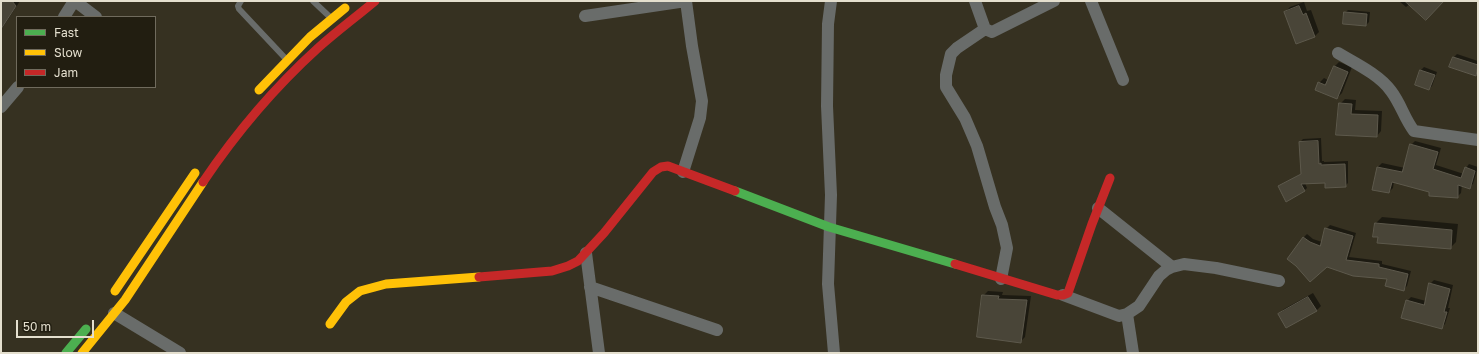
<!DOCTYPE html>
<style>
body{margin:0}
#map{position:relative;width:1479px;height:354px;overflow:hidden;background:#363121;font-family:"Golos Text",sans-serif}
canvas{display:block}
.frame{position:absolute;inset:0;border:2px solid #e4dfce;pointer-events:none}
.legend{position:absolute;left:16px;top:16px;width:140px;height:72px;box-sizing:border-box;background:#221e11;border:1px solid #706b5d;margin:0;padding:5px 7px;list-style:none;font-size:12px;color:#e4dfce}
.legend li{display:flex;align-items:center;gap:8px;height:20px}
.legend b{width:20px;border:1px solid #706b5d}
.scale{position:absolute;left:16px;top:320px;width:78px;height:18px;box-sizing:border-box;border:2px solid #e4dfce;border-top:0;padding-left:5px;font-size:12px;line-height:14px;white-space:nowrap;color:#e4dfce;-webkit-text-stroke:3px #221e11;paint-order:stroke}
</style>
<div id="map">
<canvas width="1479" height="354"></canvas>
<div class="frame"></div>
<ul class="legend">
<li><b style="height:5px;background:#4caf50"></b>Fast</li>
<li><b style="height:5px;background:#ffc107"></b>Slow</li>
<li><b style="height:5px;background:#c62828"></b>Jam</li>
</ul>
<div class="scale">50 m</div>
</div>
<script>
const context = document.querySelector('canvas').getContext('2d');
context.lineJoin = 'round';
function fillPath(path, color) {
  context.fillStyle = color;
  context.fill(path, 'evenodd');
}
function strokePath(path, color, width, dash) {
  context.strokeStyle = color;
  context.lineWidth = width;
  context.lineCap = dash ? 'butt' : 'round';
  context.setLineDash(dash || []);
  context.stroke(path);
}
fillPath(new Path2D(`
 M1 1H20L1 30Z
 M1399 1H1443L1410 4 1406 7Z
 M1304 2 1307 11 1311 10 1319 32 1315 36 1297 43 1285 12 1290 7Z
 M1348 10 1370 12 1369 22 1366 25 1345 13Z
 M1457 54 1478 61V73L1476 75 1454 57Z
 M1339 62 1352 67 1342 93 1337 98 1319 83 1324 78 1328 80 1335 66Z
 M1424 67 1437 72 1432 86 1429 89 1416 85 1421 70Z
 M1345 99 1356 100 1355 110 1382 111 1381 131 1377 136 1337 134 1340 104Z
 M1321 138 1322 161H1324V162L1348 161V183L1345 186 1326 182 1305 183 1307 188 1304 191 1279 186 1302 173 1300 142 1303 139Z
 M1415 141 1441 148 1436 165 1464 174 1466 168 1469 164 1478 167 1473 184 1469 187 1462 185 1461 193 1457 197 1430 192 1394 181 1393 188 1389 192 1374 189 1378 167 1382 163 1405 168 1411 145Z
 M1382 217 1458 224 1456 242 1450 248 1379 237 1376 223Z
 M1330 225 1356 233 1349 257 1382 261V264L1411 271 1407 286 1403 290 1389 278 1353 275 1303 238 1307 234 1313 239 1322 242 1326 229Z
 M1434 280 1453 285 1448 308H1450L1445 324 1441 328 1407 301 1411 297 1426 301 1430 284Z
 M988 291 1003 292 1002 295 1031 296 1025 337 1020 342 983 296Z
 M1313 293 1321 306 1316 311 1279 314 1284 309Z`), '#0007');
const building = new Path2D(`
 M1 1H12L16 6 1 29Z
 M1405 1H1444L1426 20Z
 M1299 6 1303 15 1306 13 1315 37 1296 44 1284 12Z
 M1344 12 1367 14 1366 26 1343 24Z
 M1453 57 1478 65 1476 76 1449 67Z
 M1334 66 1348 72 1337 99 1315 90 1318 82 1325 85Z
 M1420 70 1435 75 1429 90 1415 85Z
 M1339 103 1352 104 1351 114 1378 115 1377 137 1336 135Z
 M1318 141 1319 164 1321 163V165L1345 164 1346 187 1325 188V183L1301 184 1305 191 1286 202 1278 186 1301 174 1299 142Z
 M1410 144 1438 152 1433 169 1461 178 1465 167 1475 171 1470 189 1458 185V198L1429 196V192L1392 182 1389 193 1372 190 1377 167 1402 172Z
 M1375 223 1452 230 1451 249 1377 243 1378 237H1373Z
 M1325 228 1353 236 1346 260 1379 264V267L1408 274 1404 291 1385 286 1387 279 1353 276 1327 267 1310 282 1296 266 1287 259 1303 237 1310 242 1320 246Z
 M1429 283 1450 289 1444 312H1447L1442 329 1401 318 1406 300 1424 305Z
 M982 295 999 296 998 299 1027 300 1021 343 977 337Z
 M1308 297 1317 311 1286 328 1278 314Z`);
fillPath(building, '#494538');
strokePath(building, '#5d594c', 1);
strokePath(new Path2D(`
 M241 1 238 6 239 9 286 59
 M313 1 331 18`), '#696c6a', 6);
strokePath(new Path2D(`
 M75 1 96 17
 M831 1 828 24 827 106 831 195 828 284 834 353
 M975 1 985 29 992 32 1054 1
 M1091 1 1123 80
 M585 16 686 1
 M64 17 74 1
 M985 29 957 48 951 54 946 75V87L965 118 977 146 995 207 1002 225 1007 248 1001 279
 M1338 53C1355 63 1380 75 1391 91 1401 104 1404 118 1414 131L1478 140
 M1 107 18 87
 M683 172 700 118 702 101 692 46 686 1
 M1098 208 1172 267
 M586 253 599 353
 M590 287 717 330
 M1063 295 1119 316 1127 314 1139 306 1159 276 1166 270 1172 267 1184 264 1216 268 1279 281
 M114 313 180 353
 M1127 314 1133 353`), '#696c6a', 12);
strokePath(new Path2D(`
 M735 191 829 227 955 264
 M66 353 86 329`), '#4caf50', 9);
strokePath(new Path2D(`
 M259 90 310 37 345 8
 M115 291 195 173
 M330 324 346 302 360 291 386 284 479 277
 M82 353 125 300 203 182`), '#ffc107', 9);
strokePath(new Path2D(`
 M203 182C236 133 275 87 318 48 337 31 356 17 375 1
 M955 264 1057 295H1063L1068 293 1092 224 1110 178
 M479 277 552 271 568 266 578 261 604 233 653 172 661 167 668 166 735 191`), '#c62828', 9);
</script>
